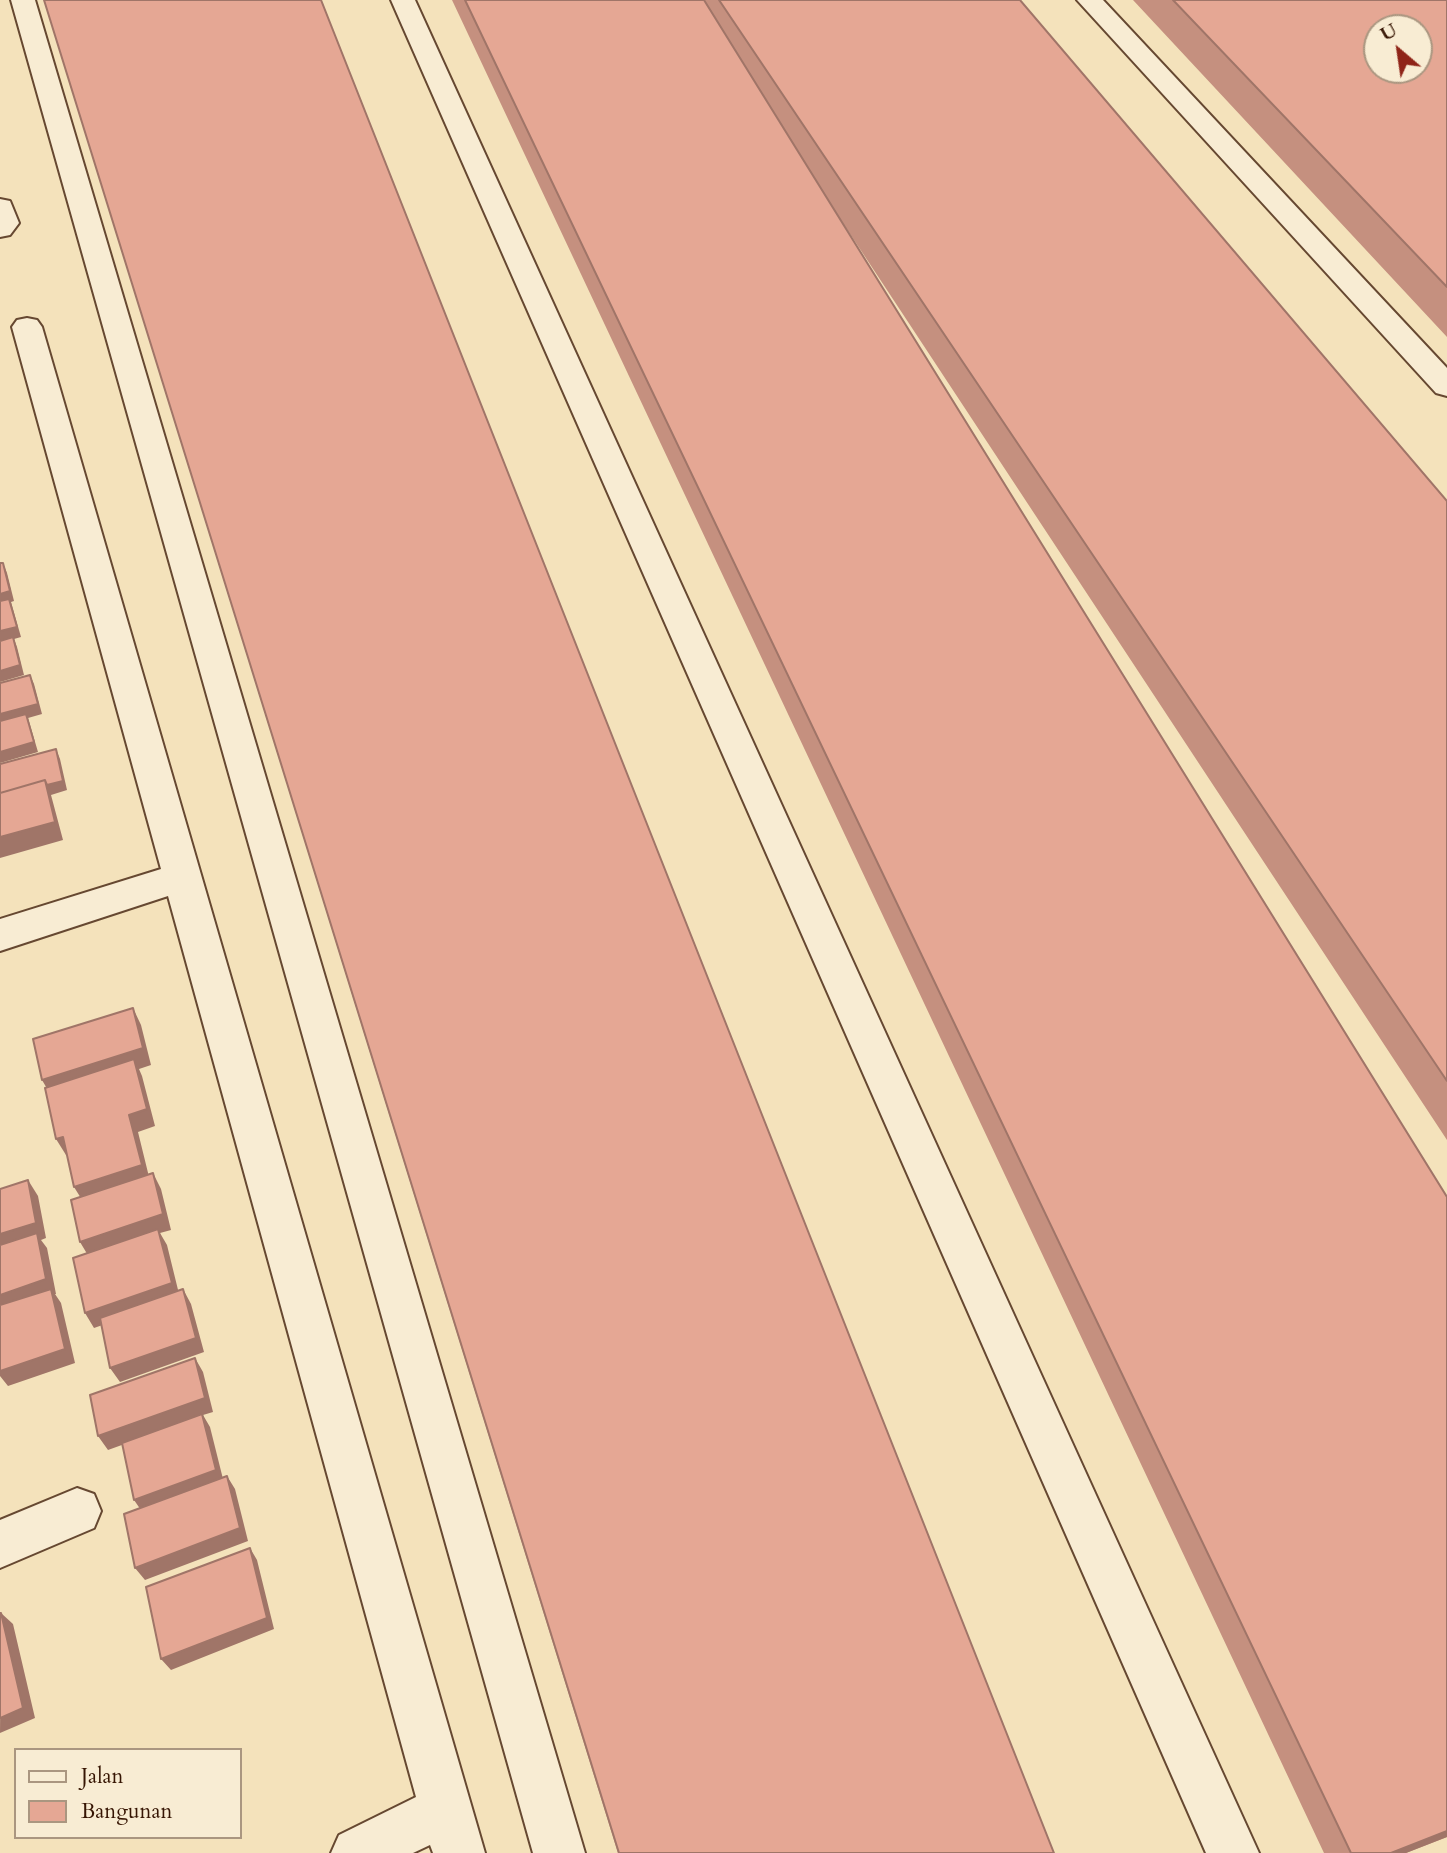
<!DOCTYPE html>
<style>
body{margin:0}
#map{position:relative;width:1447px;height:1853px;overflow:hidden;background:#f4e2bb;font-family:Cardo,serif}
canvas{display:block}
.legend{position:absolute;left:14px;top:1748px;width:228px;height:91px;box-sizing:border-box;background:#f8ecd3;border:2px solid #aa9680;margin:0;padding:9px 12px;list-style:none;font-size:21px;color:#361503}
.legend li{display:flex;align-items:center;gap:14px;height:35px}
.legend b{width:35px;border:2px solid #aa9680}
.north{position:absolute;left:1363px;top:14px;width:70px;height:70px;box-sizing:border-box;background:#f8ecd3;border:2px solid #aa9680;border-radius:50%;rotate:331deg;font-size:19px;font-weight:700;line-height:28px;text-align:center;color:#361503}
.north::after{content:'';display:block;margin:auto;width:24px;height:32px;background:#8f2418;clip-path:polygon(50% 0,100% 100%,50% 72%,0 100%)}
</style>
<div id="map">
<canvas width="1447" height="1853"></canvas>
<ul class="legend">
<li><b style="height:9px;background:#f8ecd3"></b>Jalan</li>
<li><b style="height:19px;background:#e5a794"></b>Bangunan</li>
</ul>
<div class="north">U</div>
</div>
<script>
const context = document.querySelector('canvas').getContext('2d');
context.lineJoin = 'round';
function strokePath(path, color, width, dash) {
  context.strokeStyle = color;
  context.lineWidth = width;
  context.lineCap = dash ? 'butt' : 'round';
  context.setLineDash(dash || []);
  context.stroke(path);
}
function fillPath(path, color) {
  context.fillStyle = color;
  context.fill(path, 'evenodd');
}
const minor = new Path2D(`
 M11 0H35L585 1853H533Z
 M391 0H415L1259 1853H1206Z
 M1077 0H1103L1447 368V396L1436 393Z
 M0 199 10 201 19 223 10 235 0 237Z
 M27 318 37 320 42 327 485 1853H433L430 1845 413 1853H331L339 1835 416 1797 168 896 0 951V919L161 869 12 327 17 320Z
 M77 1488 94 1494 101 1511 94 1528 0 1568V1520Z`);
strokePath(minor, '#664831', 4);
fillPath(minor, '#f8ecd3');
fillPath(new Path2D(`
 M44 0 1054 1853H618Z
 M452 0H1020L1447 501V1140L829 202 1447 1837 1406 1853H1324Z
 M1133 0H1447V337Z`), '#c5907f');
fillPath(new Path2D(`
 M3 563 7 573 14 601 11 602 21 637 14 639 17 647 24 675 0 682V594Z
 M30 675 34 684 42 714 28 718 38 752 0 763V714Z
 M56 749 60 759 67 790 51 795 63 840 0 858V809Z
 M133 1008 141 1025 151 1065 139 1069 142 1076 155 1126 138 1132 150 1181 84 1203 74 1187 129 1115 52 1097 42 1080Z
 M63 1137 72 1153 66 1155 56 1139Z
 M153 1173 161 1189 171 1230 160 1233 167 1245 180 1298 94 1328 85 1313 89 1257 80 1242Z
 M28 1180 38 1196 46 1238 41 1240 47 1248 56 1294H55L61 1303 75 1363 8 1386 0 1376V1234Z
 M183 1289 191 1304 204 1352 120 1382 110 1368Z
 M195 1358 203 1372 213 1412 203 1415 210 1427 224 1483 143 1513 134 1500 202 1416 108 1450 98 1436Z
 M227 1476 235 1489 248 1541 145 1580 135 1568Z
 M250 1548 257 1560 274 1629 171 1670 161 1659Z
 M1 1613 13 1624 35 1718 0 1733Z
 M1447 1831V1837L1406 1853H1391Z`), '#a07568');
const building = new Path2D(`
 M44 0H321L1054 1853H619Z
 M465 0H704L1447 1197V1831L1391 1853H1351Z
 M719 0H1020L1447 501V1081Z
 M1173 0H1447V287ZM1377 28H1419V70H1377Z
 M0 563H3L10 591 0 594Z
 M9 599 17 627 0 631V601Z
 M13 637 20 665 0 671V641Z
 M30 675 38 704 0 714V683Z
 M26 714 34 742 0 752V721Z
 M56 749 63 781 47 785 45 780 0 793V764Z
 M45 780 55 822 0 837V793Z
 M133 1008 143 1048 42 1080 33 1039Z
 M134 1059 147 1109 129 1115 142 1165 74 1187 63 1137 56 1139 45 1088Z
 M153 1173 163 1214 80 1242 71 1200Z
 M28 1180 36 1223 0 1234V1189Z
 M158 1229 172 1283 85 1313 73 1258Z
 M37 1233 46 1279 0 1295V1245Z
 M51 1289 65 1349 0 1371V1305Z
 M183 1289 196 1338 110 1368 100 1318Z
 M195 1358 205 1398 98 1436 90 1395Z
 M202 1414 216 1470 134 1500 122 1443Z
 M227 1476 240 1528 135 1568 124 1514Z
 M250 1548 267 1618 161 1659 146 1587Z
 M0 1613H1L23 1708 0 1718Z`);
fillPath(building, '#e5a794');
strokePath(building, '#a07568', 2);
</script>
